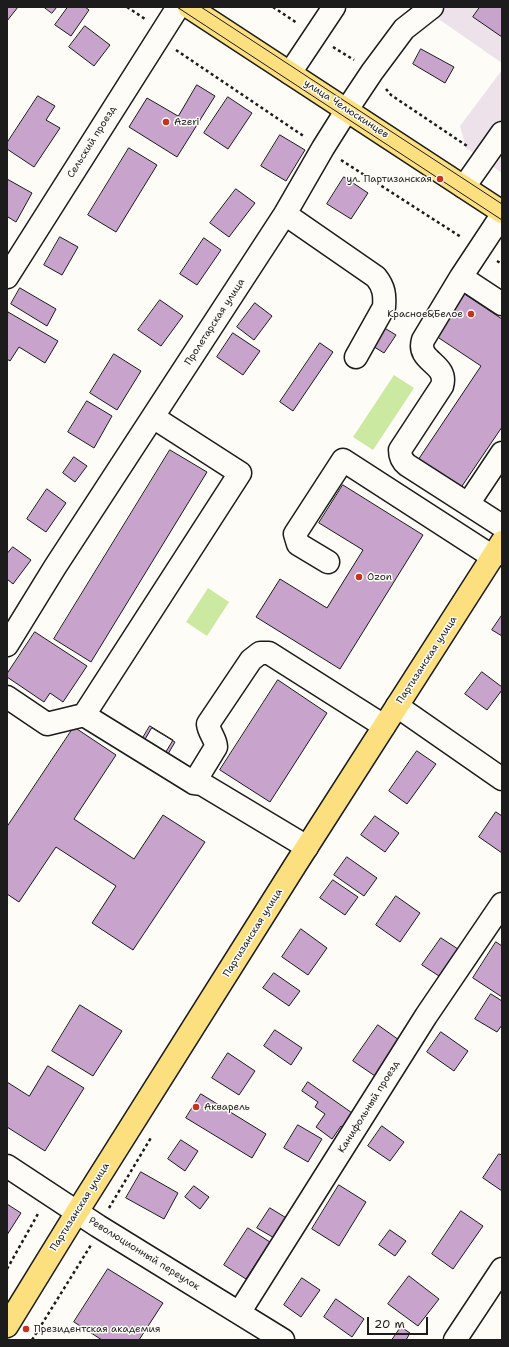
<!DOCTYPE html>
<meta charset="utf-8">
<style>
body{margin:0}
#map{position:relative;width:509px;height:1347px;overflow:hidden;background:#fdfcf7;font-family:"Shantell Sans",sans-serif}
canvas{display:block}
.frame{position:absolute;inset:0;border:8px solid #1c1c1c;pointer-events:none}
.scale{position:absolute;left:367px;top:1317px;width:61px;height:18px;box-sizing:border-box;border:2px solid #1c1c1c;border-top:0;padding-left:5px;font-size:12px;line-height:14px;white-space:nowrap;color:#1c1c1c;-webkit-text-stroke:3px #fdfcf7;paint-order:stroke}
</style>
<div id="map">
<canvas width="509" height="1347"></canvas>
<div class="frame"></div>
<div class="scale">20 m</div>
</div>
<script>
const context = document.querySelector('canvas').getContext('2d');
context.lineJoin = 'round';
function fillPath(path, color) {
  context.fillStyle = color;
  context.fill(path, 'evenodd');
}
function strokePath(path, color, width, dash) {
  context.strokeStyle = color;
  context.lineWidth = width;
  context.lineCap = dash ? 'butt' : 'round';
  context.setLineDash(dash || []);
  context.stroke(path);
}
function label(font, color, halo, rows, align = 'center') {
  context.font = font + ' "Shantell Sans",sans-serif';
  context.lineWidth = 3;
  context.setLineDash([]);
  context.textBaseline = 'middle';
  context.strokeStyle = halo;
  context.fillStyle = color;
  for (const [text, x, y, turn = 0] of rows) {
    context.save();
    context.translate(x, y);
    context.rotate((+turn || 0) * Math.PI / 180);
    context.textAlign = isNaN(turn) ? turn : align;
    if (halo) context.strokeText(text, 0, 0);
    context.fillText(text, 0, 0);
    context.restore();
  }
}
fillPath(new Path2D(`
 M445 7H502V63L437 18Z
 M502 70V173L466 148 460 126Z`), '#ede1ea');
fillPath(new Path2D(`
 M394 375 414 388 373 450 353 437Z
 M208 588 229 602 207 636 186 622Z`), '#cbe9a0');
const building = new Path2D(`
 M7 7H18L7 21Z
 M44 7H57L52 13Z
 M68 7H85L89 10 71 36 55 25Z
 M480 7H502V37L473 17Z
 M85 26 110 45 94 66 69 47Z
 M421 49 454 67 445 83 413 64Z
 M197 85 215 96 177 157 129 127 147 98 178 116Z
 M38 96 55 106 46 120 60 128 34 167 7 149V143Z
 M228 97 252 113 228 149 204 133Z
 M280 135 305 150 286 181 261 166Z
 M129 148 157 165 116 232 88 215Z
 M344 177 368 193 351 219 327 204Z
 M7 179 32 193 16 222 8 217 7 220Z
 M236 189 255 203 229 237 210 223Z
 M60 237 78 247 62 275 44 265Z
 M204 238 221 250 197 285 180 274Z
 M20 288 56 309 47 326 11 304Z
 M460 291 502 319V427L460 489 418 460 481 366 436 336Z
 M160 300 183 316 161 346 138 330Z
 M255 303 272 316 254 340 237 327Z
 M8 312 58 341 45 363 19 347 10 361 7 359Z
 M383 327 396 335 384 353 371 345Z
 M233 333 260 351 243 375 217 357Z
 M320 343 333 352 293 411 280 402Z
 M114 354 141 371 117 410 90 393Z
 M87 401 112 416 94 448 68 432Z
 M170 450 207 472 91 662 54 639Z
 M74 457 87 466 75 482 63 473Z
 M343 485 423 535 340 669 256 617 280 579 327 608 363 550 319 523Z
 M47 489 66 503 46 532 27 519Z
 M13 547 31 560 13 584 7 579V554Z
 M502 615V636L492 630Z
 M35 632 87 666 63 702 50 693 44 702 7 677V674Z
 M482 672 502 687V690L487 710 465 694Z
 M278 680 327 713 270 802 220 770Z
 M150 726 173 740 161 760 138 746Z
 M74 727 116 755 74 819 134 859 163 815 205 842 133 950 92 923 116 886 56 847 19 902 7 894V827Z
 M152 728 175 742 164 761 141 747Z
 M417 751 436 764 407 804 389 791Z
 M496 812 502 816V853L479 837Z
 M375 816 399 833 385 852 361 835Z
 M347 857 377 878 364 896 334 875Z
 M333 880 358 897 345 915 320 898Z
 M396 896 420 913 400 942 376 925Z
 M301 929 327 948 308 975 282 957Z
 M441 938 458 949 439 976 422 965Z
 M496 942 502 946V997L473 978Z
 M274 973 300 991 289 1006 263 988Z
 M491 994 502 1001V1025L497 1032 475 1019Z
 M80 1005 122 1031 93 1076 52 1051Z
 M378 1025 399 1040 375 1076 353 1061Z
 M275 1030 302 1048 291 1065 264 1046Z
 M441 1032 468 1051 454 1071 427 1052Z
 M228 1053 255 1071 239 1095 212 1078Z
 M48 1066 84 1088 45 1151 7 1127V1082L29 1096Z
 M308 1082 355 1115 346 1129 341 1126 332 1139 316 1127 325 1114 315 1107 318 1102 302 1091Z
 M201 1094 266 1134 252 1158 186 1118Z
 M298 1125 322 1139 308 1162 284 1148Z
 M382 1126 404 1142 390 1161 368 1146Z
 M181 1140 198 1151 185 1171 168 1159Z
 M499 1154 502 1155V1191L483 1178Z
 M141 1172 178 1193 164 1219 126 1198Z
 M339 1185 366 1202 339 1246 312 1229Z
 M194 1186 209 1197 200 1209 185 1197Z
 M7 1204 21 1213 7 1235Z
 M270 1208 288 1219 276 1239 257 1228Z
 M461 1211 483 1226 453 1269 432 1254Z
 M248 1228 270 1242 246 1279 224 1265Z
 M390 1230 406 1241 395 1256 379 1245Z
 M108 1269 163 1303 139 1340H102L74 1322Z
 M409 1276 439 1299 418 1326 388 1304Z
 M302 1278 320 1290 301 1317 284 1305Z
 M336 1299 364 1319 352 1337 324 1317Z
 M401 1327 410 1333 406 1340H392Z`);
fillPath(building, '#c8a3cb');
strokePath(building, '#1c1c1c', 1);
const minor = new Path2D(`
 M290 73 334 7
 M464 187 502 133
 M285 214 376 277C384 287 385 295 384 307L356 357
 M502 215 461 277 423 340C416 362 449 363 442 386L400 450C400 456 402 461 407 465L502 526
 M7 277 178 7
 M461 277 502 304
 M468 504 502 453
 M328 562 298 544 295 534 343 460 493 557
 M7 645 55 567 285 214 323 148 350 105 372 72 404 29 432 7
 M7 697 47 724 84 715 194 783 202 784 307 847
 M397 706 502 779
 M84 715 240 473 153 417
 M194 783 216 747C216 739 209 733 208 724L251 660 260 653H269L384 726
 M7 1166 98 1226 283 1340
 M239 1313 426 1016 502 904
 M455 1340 502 1269`);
const major = new Path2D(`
 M189 7 502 212
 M7 1326 77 1212 296 864 502 542`);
strokePath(minor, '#1c1c1c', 25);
strokePath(major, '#1c1c1c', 25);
strokePath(new Path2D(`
 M127 7 145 19
 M273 7 297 23
 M333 47 354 60
 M176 50 305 137
 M386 89 391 95 467 146
 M341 160 461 237
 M497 261 502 264
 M109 1208 152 1136
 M7 1269 39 1212
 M32 1340 91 1245`), '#1c1c1c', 2.5, [3, 3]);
strokePath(minor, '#fdfcf7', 22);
strokePath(major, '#fce080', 22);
strokePath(new Path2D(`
 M177 7 502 220
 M201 7 502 204`), '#1c1c1c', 1);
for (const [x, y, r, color] of [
 [166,122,4,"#c8321e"],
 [440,179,4,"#c8321e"],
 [471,314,4,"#c8321e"],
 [359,577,4,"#c8321e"],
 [196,1107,4,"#c8321e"],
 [26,1329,4,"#c8321e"]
]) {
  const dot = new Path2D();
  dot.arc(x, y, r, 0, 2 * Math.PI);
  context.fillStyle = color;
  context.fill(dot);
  strokePath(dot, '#fdfcf7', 1.5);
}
label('10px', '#1c1c1c', '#fdfcf7', [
 ["улица Челюскинцев",346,109,33],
 ["Сельский проезд",92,142,-58],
 ["Пролетарская улица",215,322,-57],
 ["Партизанская улица",427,660,-57],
 ["Партизанская улица",253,933,-58],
 ["Канифольный проезд",369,1107,-58],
 ["Партизанская улица",80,1207,-58],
 ["Революционный переулок",144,1254,32]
]);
label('10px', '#1c1c1c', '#fdfcf7', [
 ["Azeri",174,122],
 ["ул. Партизанская",432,179,"right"],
 ["Красное&Белое",463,314,"right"],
 ["Ozon",367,577],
 ["Акварель",204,1107],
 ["Президентская академия",34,1329]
], 'left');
</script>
